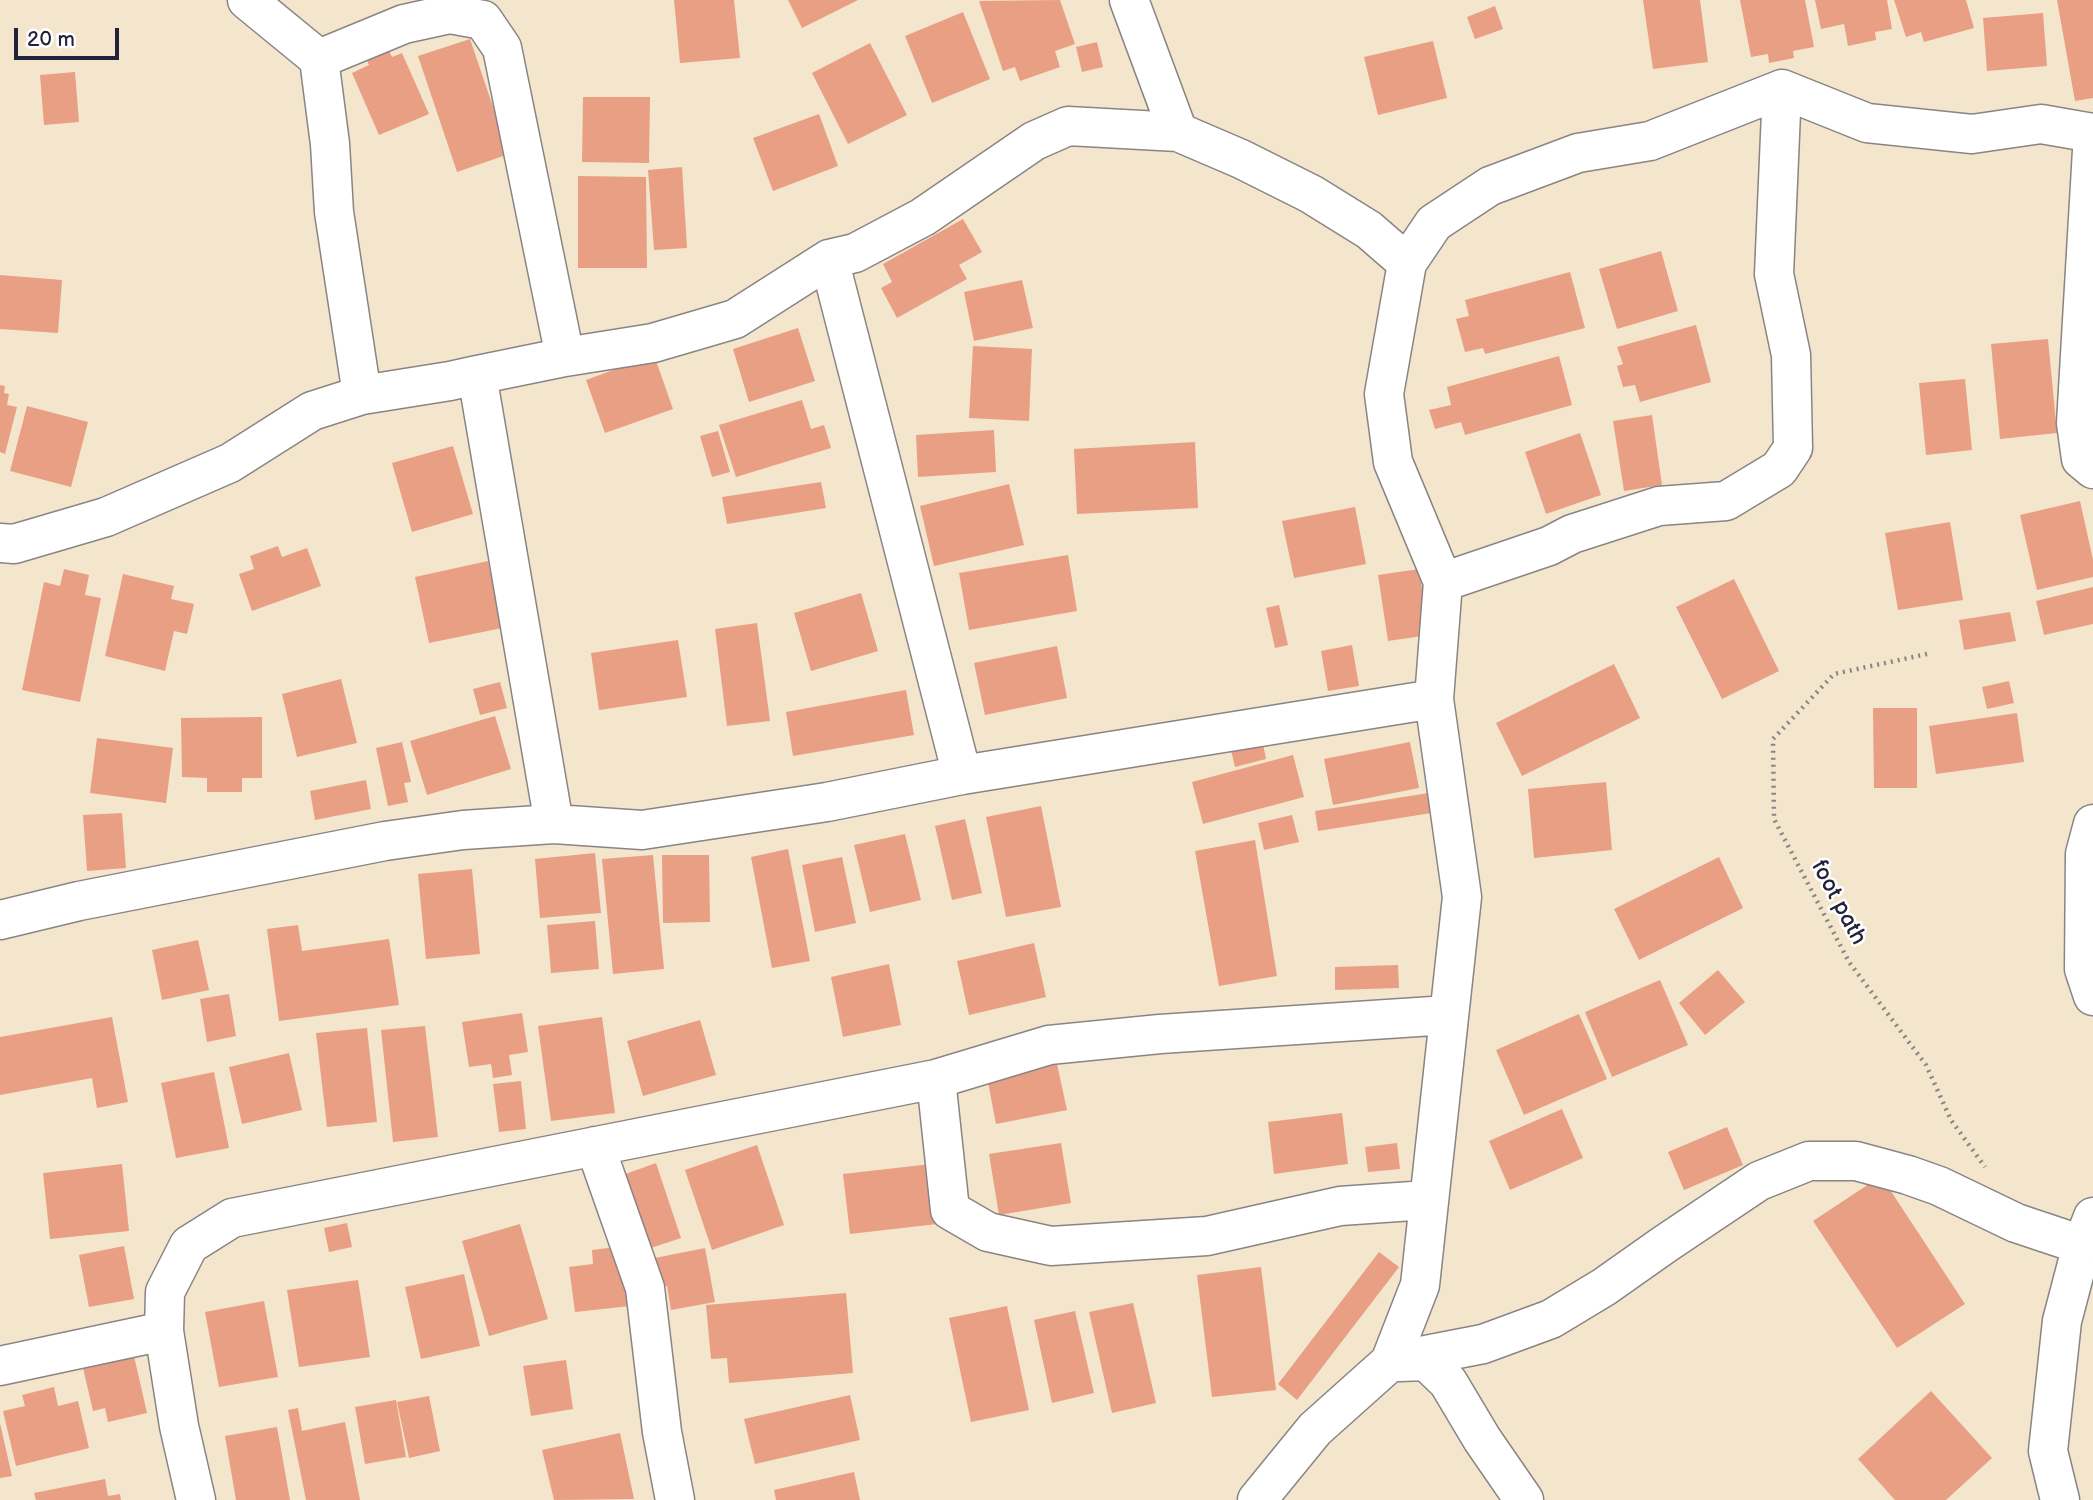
<!DOCTYPE html>
<style>
body{margin:0}
#map{position:relative;width:2093px;height:1500px;overflow:hidden;background:#f3e6cd;font-family:"Balsamiq Sans",sans-serif}
canvas{display:block}
.scale{position:absolute;left:14px;top:28px;width:105px;height:32px;box-sizing:border-box;border:4px solid #22223b;border-top:0;padding-left:9px;font-size:21px;line-height:24px;white-space:nowrap;color:#22223b;-webkit-text-stroke:5px #fff;paint-order:stroke}
</style>
<div id="map">
<canvas width="2093" height="1500"></canvas>
<div class="scale">20 m</div>
</div>
<script>
const context = document.querySelector('canvas').getContext('2d');
context.lineJoin = 'round';
function fillPath(path, color) {
  context.fillStyle = color;
  context.fill(path, 'evenodd');
}
function strokePath(path, color, width, dash) {
  context.strokeStyle = color;
  context.lineWidth = width;
  context.lineCap = dash ? 'butt' : 'round';
  context.setLineDash(dash || []);
  context.stroke(path);
}
function label(font, color, halo, rows, align = 'center') {
  context.font = font + ' "Balsamiq Sans",sans-serif';
  context.lineWidth = 5;
  context.setLineDash([]);
  context.textBaseline = 'middle';
  context.strokeStyle = halo;
  context.fillStyle = color;
  for (const [text, x, y, turn = 0] of rows) {
    context.save();
    context.translate(x, y);
    context.rotate((+turn || 0) * Math.PI / 180);
    context.textAlign = isNaN(turn) ? turn : align;
    if (halo) context.strokeText(text, 0, 0);
    context.fillText(text, 0, 0);
    context.restore();
  }
}
fillPath(new Path2D(`
 M674 0H734L740 58 680 63Z
 M788 0H858L802 28Z
 M1060 0 1075 44 1055 51 1060 67 1020 81 1015 67 1003 71 979 1Z
 M1643 0H1700L1708 62 1653 69Z
 M1740 0H1805L1814 47 1793 51 1794 58 1769 63 1768 54 1751 57Z
 M1815 0H1887L1892 29 1875 32 1876 40 1848 46 1844 24 1821 29Z
 M1894 0H1966L1974 28 1924 42 1921 32 1906 37Z
 M2057 0H2093V98L2075 101Z
 M1495 6 1503 29 1475 39 1467 17Z
 M963 12 990 79 932 103 905 36Z
 M2043 13 2047 66 1987 71 1983 18Z
 M470 39 509 154 457 172 418 56Z
 M1433 41 1447 98 1378 115 1364 57Z
 M1097 42 1103 67 1082 72 1076 47Z
 M385 43 392 57 402 53 429 114 379 135 352 73 369 65 364 53Z
 M870 43 907 115 848 144 812 73Z
 M75 72 79 122 44 125 40 75Z
 M583 97H650L649 163 582 162Z
 M819 114 838 166 773 191 753 138Z
 M682 167 687 248 654 250 648 170Z
 M578 176 646 177 647 268H578Z
 M963 219 982 252 959 265 967 279 897 318 881 288 892 282 883 264Z
 M1661 251 1678 311 1617 329 1599 269Z
 M1570 272 1585 328 1485 354 1483 348 1465 352 1456 319 1469 316 1465 300Z
 M0 275 62 280 58 333 0 329Z
 M1022 280 1033 328 974 341 964 292Z
 M1696 325 1711 382 1640 402 1635 385 1623 387 1617 366 1623 364 1617 347Z
 M798 328 815 381 749 402 733 349Z
 M2048 339 2057 433 2000 439 1991 344Z
 M973 346 1032 349 1029 421 969 418Z
 M654 355 673 409 605 433 586 380Z
 M1559 356 1572 405 1465 435 1461 422 1435 429 1429 410 1451 405 1447 387Z
 M1965 379 1972 450 1926 455 1919 383Z
 M0 385 5 386 4 393 9 394 7 405 17 407 5 454 0 452Z
 M802 400 811 429 824 425 831 448 736 477 719 425Z
 M27 406 88 422 71 487 10 471Z
 M1652 415 1662 485 1624 491 1613 421Z
 M994 430 996 472 918 477 916 435Z
 M718 431 730 472 712 477 700 436Z
 M1580 433 1601 495 1546 514 1525 452Z
 M1195 442 1198 508 1077 514 1074 449Z
 M453 446 473 514 412 532 392 463Z
 M821 482 826 508 727 524 722 497Z
 M1009 484 1024 545 934 566 920 506Z
 M2080 501 2093 560V577L2037 590 2020 515Z
 M1355 507 1366 564 1294 578 1282 521Z
 M1950 522 1963 600 1898 610 1885 533Z
 M278 546 282 557 307 548 321 586 252 611 239 574 254 569 250 556Z
 M1068 555 1077 611 969 630 959 573Z
 M488 561 502 628 429 643 415 577Z
 M64 569 89 575 85 595 101 598 80 702 22 690 44 582 60 586Z
 M1419 569 1429 635 1388 641 1378 575Z
 M123 574 174 586 171 599 194 604 187 634 174 631 165 671 105 656Z
 M1734 579 1779 671 1722 699 1676 607Z
 M2093 587V624L2044 635 2036 601Z
 M861 593 878 651 811 671 794 613Z
 M1279 605 1288 645 1275 648 1266 608Z
 M2010 612 2016 641 1964 650 1959 620Z
 M757 623 770 721 727 726 715 629Z
 M678 640 687 697 599 710 591 653Z
 M1352 645 1359 686 1328 691 1321 651Z
 M1057 646 1067 698 985 715 974 663Z
 M1614 664 1640 718 1522 776 1496 723Z
 M341 679 357 743 297 757 282 694Z
 M2009 681 2014 703 1987 709 1982 687Z
 M500 682 507 708 480 715 473 689Z
 M906 690 914 735 793 756 786 712Z
 M1873 708H1917V788H1874Z
 M2017 713 2024 762 1936 774 1929 726Z
 M495 716 511 769 427 795 410 741Z
 M262 717V778H242V792H207V778L182 777 181 718Z
 M97 738 173 748 166 803 90 793Z
 M1262 739 1266 759 1235 767 1230 746Z
 M402 742 411 782 404 783 408 802 388 806 376 748Z
 M1410 742 1419 788 1333 805 1324 759Z
 M1293 755 1304 797 1203 824 1192 782Z
 M366 780 371 809 315 820 310 791Z
 M1606 782 1612 850 1534 858 1528 789Z
 M1441 791 1444 811 1318 831 1315 811Z
 M1041 806 1061 907 1006 917 986 817Z
 M122 813 126 868 87 871 83 815Z
 M1292 815 1299 842 1264 850 1258 823Z
 M965 819 982 893 952 900 935 826Z
 M905 834 921 900 870 912 854 845Z
 M1255 840 1277 976 1219 986 1195 851Z
 M788 849 810 961 772 968 751 857Z
 M595 853 601 913 540 918 535 859Z
 M653 855 664 969 613 974 602 859Z
 M662 855H709L710 922 663 923Z
 M842 857 856 923 815 932 802 865Z
 M1719 857 1743 908 1639 960 1614 909Z
 M472 869 480 954 426 959 418 874Z
 M595 921 599 969 551 973 547 925Z
 M298 925 302 951 389 939 399 1005 279 1021 267 929Z
 M198 940 209 990 162 1000 152 950Z
 M1034 943 1046 997 969 1015 957 961Z
 M889 964 901 1025 843 1037 831 977Z
 M1398 965 1399 988 1335 990V967Z
 M1718 970 1745 1002 1705 1035 1679 1003Z
 M1660 980 1688 1045 1612 1077 1585 1012Z
 M229 994 236 1036 207 1042 200 999Z
 M522 1013 528 1052 509 1055 512 1075 493 1078 491 1064 469 1067 462 1022Z
 M1579 1014 1607 1079 1524 1115 1496 1050Z
 M112 1017 128 1102 97 1108 92 1078 0 1095V1037Z
 M602 1017 615 1113 551 1121 538 1026Z
 M700 1020 716 1075 643 1096 627 1041Z
 M425 1026 438 1137 393 1142 381 1030Z
 M367 1028 377 1122 327 1127 316 1033Z
 M289 1053 302 1110 242 1124 229 1067Z
 M1057 1064 1067 1110 996 1124 987 1077Z
 M214 1072 229 1148 176 1158 161 1083Z
 M521 1081 526 1129 499 1132 493 1084Z
 M1562 1109 1583 1158 1510 1190 1489 1141Z
 M1342 1113 1348 1164 1274 1174 1268 1122Z
 M1727 1127 1743 1165 1684 1190 1668 1152Z
 M1061 1143 1071 1203 999 1215 989 1154Z
 M1397 1143 1400 1169 1368 1172 1365 1147Z
 M757 1145 784 1225 712 1250 685 1170Z
 M656 1163 681 1238 642 1251 617 1177Z
 M122 1164 129 1231 50 1239 43 1173Z
 M931 1164 937 1224 850 1234 843 1174Z
 M1881 1176 1965 1304 1897 1348 1813 1221Z
 M347 1223 352 1247 329 1252 324 1228Z
 M520 1224 548 1319 489 1336 462 1241Z
 M124 1246 134 1299 89 1307 79 1255Z
 M623 1246 630 1306 575 1312 569 1267 593 1264 592 1250Z
 M705 1248 715 1302 671 1310 667 1286 661 1287 655 1258Z
 M1379 1252 1399 1267 1297 1400 1278 1384Z
 M1261 1267 1276 1390 1212 1397 1197 1275Z
 M464 1274 480 1346 421 1359 405 1287Z
 M358 1280 370 1357 299 1367 287 1290Z
 M846 1293 853 1373 729 1383 727 1358 711 1359 706 1305Z
 M264 1301 278 1377 219 1387 205 1312Z
 M1133 1303 1156 1403 1112 1413 1089 1312Z
 M1007 1306 1029 1410 971 1422 949 1318Z
 M1075 1311 1094 1393 1052 1403 1034 1320Z
 M134 1356 147 1413 108 1422 105 1408 93 1411 83 1368Z
 M566 1360 573 1409 531 1416 523 1366Z
 M54 1387 58 1406 78 1401 89 1448 16 1466 3 1411 25 1406 22 1395Z
 M1931 1391 1992 1458 1946 1500H1895L1858 1459Z
 M850 1395 860 1440 755 1464 744 1419Z
 M429 1396 440 1451 409 1458 397 1402Z
 M396 1400 406 1457 365 1464 355 1407Z
 M298 1408 302 1431 345 1422 360 1500H306L288 1410Z
 M0 1423 12 1476 0 1478Z
 M277 1427 290 1500H236L225 1436Z
 M620 1433 634 1499 554 1500 542 1450Z
 M854 1472 860 1500H776L774 1490Z
 M105 1479 108 1496 120 1494 121 1500H36L34 1493Z`), '#e99f84');
const minor = new Path2D(`
 M247 0 319 59 330 144 334 212 362 395
 M1129 0 1178 132
 M319 59 404 24 450 14 483 20 502 48 565 357
 M829 259 962 775
 M477 375 565 357 653 343 735 319 829 259 855 253 923 217 1034 141 1068 126 1178 132 1241 159 1311 194 1369 230 1407 263
 M0 543 14 544 106 517 230 463 312 411 362 395 450 381 477 375 554 824
 M1443 582 1549 546 1572 534 1659 506 1726 501 1779 469 1793 448 1791 355 1774 274 1782 89
 M2093 824 2085 854 2084 969 2093 996
 M0 920 79 901 385 841 463 830 554 824 642 830 827 802 962 775 1434 699
 M936 1079 950 1210 988 1232 1051 1246 1207 1236 1340 1206 1427 1200
 M595 1146 645 1288 662 1432 675 1500
 M1390 1362 1483 1344 1551 1319 1604 1287 1665 1244 1759 1181 1809 1161H1856L1908 1175 1939 1186 2016 1223 2082 1245
 M1399 1362 1426 1361 1448 1382 1482 1439 1524 1500
 M0 1366 164 1331
 M196 1500 179 1426 164 1331 165 1292 189 1245 232 1218 936 1079 1049 1045 1160 1034 1448 1015
 M1257 1500 1315 1429 1390 1362 1420 1285 1462 897 1434 699 1443 582 1393 462 1384 394 1407 263 1434 223 1490 186 1578 153 1650 141 1782 89 1867 123 1972 134 2041 124 2093 133 2076 423 2081 459 2093 469
 M2060 1500 2048 1451 2062 1321 2082 1245 2093 1217`);
strokePath(minor, '#8a8484', 41);
strokePath(new Path2D(`
 M1927 654 1834 674 1773 739 1774 819 1849 962 1926 1065 1951 1120 1985 1167`), '#8a8484', 4.5, [2, 5]);
strokePath(minor, '#fff', 38);
label('23px', '#22223b', '#fff', [
 ["foot path",1838,903,62]
]);
</script>
